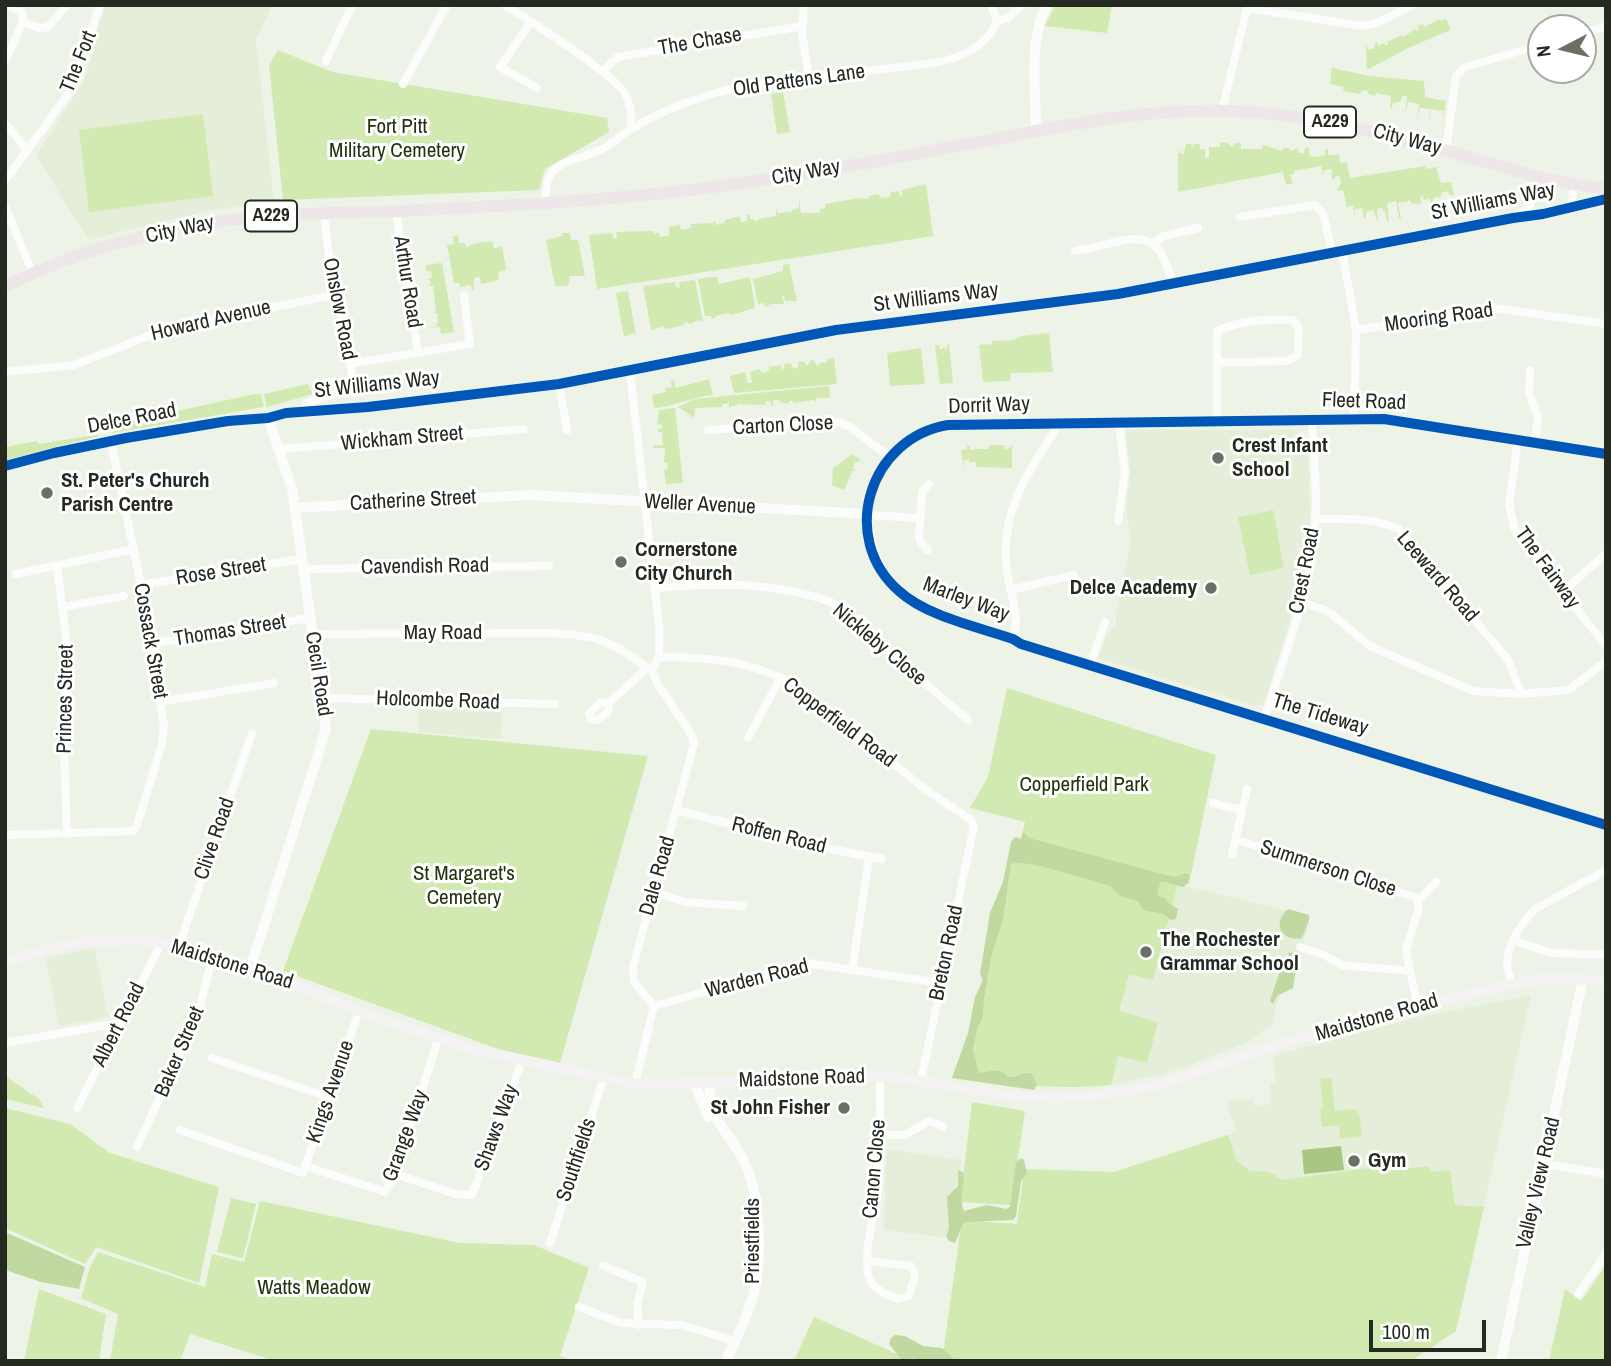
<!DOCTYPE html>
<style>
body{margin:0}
#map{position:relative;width:1611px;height:1366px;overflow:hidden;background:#edf3e6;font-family:"Archivo Narrow",sans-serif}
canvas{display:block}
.frame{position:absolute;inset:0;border:7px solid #252a21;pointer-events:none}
.north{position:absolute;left:1527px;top:14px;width:70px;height:70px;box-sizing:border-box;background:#fff;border:2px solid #a8aaa6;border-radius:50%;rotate:263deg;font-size:19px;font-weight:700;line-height:28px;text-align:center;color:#252a21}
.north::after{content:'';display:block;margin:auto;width:24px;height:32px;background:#6b7066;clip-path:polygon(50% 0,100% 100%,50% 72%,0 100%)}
.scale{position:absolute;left:1369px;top:1320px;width:117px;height:32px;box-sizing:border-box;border:4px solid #252a21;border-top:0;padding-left:9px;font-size:21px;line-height:24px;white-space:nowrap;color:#252a21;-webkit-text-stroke:5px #fff;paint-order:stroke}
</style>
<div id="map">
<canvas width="1611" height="1366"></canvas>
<div class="frame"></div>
<div class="north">N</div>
<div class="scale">100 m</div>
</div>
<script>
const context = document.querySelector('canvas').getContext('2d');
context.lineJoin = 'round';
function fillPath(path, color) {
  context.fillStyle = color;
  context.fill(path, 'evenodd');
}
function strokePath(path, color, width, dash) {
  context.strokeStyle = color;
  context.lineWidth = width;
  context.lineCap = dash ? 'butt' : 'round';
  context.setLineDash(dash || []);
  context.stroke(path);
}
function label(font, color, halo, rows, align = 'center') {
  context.font = font + ' "Archivo Narrow",sans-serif';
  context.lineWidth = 6;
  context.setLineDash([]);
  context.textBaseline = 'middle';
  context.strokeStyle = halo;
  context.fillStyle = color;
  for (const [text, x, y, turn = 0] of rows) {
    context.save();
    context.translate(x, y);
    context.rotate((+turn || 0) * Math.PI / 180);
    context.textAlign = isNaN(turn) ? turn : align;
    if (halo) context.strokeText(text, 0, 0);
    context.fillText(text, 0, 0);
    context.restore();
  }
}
fillPath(new Path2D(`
 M106 5H272L256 40 274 202 215 209 88 240 36 155 84 81 95 49 91 47Z
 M1126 430H1293L1303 436 1307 443 1310 499V526L1303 577 1266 698 1262 704 1253 705 1098 658 1107 634 1116 625V614L1131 541 1126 508 1130 473Z
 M419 707 502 709 501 739 418 732Z
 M1013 845 1310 916 1294 984 1281 990 1271 1028 1260 1032 1248 1042 1185 1067 1159 1075 1111 1085Z
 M89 949H95L108 1017 59 1026 46 958Z
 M1531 995 1456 1331 1411 1361H942L962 1220 1017 1224 1024 1169 1114 1172 1228 1135 1237 1131 1227 1105 1230 1102 1252 1098 1255 1107 1271 1104 1270 1083 1276 1082 1273 1059 1276 1055 1419 1017Z
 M886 1149 961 1160 949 1238 884 1230Z`), '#e4eed8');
fillPath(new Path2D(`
 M1055 5H1112L1107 33 1045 26Z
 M1414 17 1418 26 1423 24 1425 27 1439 19 1441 21 1446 19 1451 30 1410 47 1367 70 1366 45 1368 49H1374L1376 41 1378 46 1384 43 1386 46 1388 44 1387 42 1402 35 1403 37 1415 29 1416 31 1419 30Z
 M278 50 332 72 607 118 609 132 545 169 539 190 283 200 269 65Z
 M1332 68 1369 76 1424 81 1425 97 1446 101 1443 120V111L1431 109 1429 121 1430 109 1420 108 1417 117 1419 104 1408 102 1405 115 1407 96H1402L1400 102 1393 103 1392 108H1390L1391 96 1376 93 1375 96 1368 94V91L1362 90 1360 94 1343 91 1344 87 1330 84Z
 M783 92 790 132 777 134 771 94Z
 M203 114 213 196 89 212 79 130Z
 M1220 142 1228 143 1230 146H1233L1234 143H1241V149H1262L1263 145 1282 151 1283 148H1290V151L1298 148V153H1304L1305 148 1309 147V155L1314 157 1325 155V149H1328V155H1339L1340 163 1347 162 1350 178 1425 166 1426 169 1436 167 1441 183 1451 182 1454 195H1450L1448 191 1441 193V197L1433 198 1435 212H1432L1430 199 1424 200 1423 196 1420 197 1421 204 1412 203 1409 200 1407 202 1398 203 1401 218 1399 219 1396 201 1387 203 1389 221H1387L1385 211H1383L1382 208 1377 209 1378 223 1373 210 1366 212V218H1364L1362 208 1355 209 1354 217 1353 206 1347 207 1343 190 1336 191 1342 182 1339 179 1340 177 1337 175 1332 181V169L1324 170 1323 175 1321 166 1294 171V174L1290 175 1293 183 1286 185 1283 172 1178 192V149L1180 153 1184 154 1186 144H1191L1193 147V144H1200V149H1205V158H1209V147H1220Z
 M926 184 933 236 597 289 589 235 612 233 614 239 617 238 616 232 653 231 654 234 659 232 660 237 669 235V227L680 225 681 230 691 228V224L713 223 715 220 716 225 725 223V220L740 216 741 222 747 221V215H750V219H754L755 222 759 219 776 216V208L778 213 792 212V210L799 208V199L801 213H820V209L825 208V204L858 198 868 199 869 196 879 194 880 198 890 197 891 192 899 191V195L902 196V190Z
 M562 233H570L571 240H578L585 276H570L568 286H555L546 240 562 236Z
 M458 235 459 243H465L466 247 476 243 492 241 494 248 502 246 506 270 498 272 499 280 481 284 480 277 474 278V290L472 291 471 285 460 287 459 283H454L447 245 454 244 453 236Z
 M442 263 454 332 441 334 440 327 426 328 438 326 435 323H438V319L435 320 438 318 437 313H433L436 311 433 286H429L431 281 428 279 432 278 431 272 426 270V265Z
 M789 264 797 301H785L784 295 782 296 784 304H771L765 307 764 303 758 304 753 279 783 271V265Z
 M711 277H717L719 284 750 277 755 308 731 315 730 313 718 315 712 319 711 316H705L698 279Z
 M695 280 703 322 700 320 690 324 687 322 684 323 685 325 665 329 664 326 651 330 643 286 675 282 677 288 680 287 679 282Z
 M628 291 636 335 633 333 624 337 616 293Z
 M1049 333 1053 372 1011 373 1010 381 983 382 979 345 985 344V341L986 345 992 344V341L1013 340 1021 336Z
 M949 344 953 383 940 384 935 346 939 345 940 349H943V345L946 351 947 345Z
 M921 348 925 384 890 386 887 353Z
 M767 356 769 367 781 365 782 369H784V364L791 363 792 367 798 369V362H805V365H808L812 359 818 366 820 363 827 362V359L834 358 837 384 734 393 730 376 745 372 748 383H752L750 372 760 369 762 373 769 371Z
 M709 379 713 395C692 397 675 406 654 408L652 395 666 392 665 388 672 387 671 381 674 380 676 388Z
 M308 384 313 394 267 407 264 394Z
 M829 386 830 398H816V402L813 400 793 403V401H789V404L780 403 779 400H773V406L772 407 770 401H766L765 405 737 404V406H731L729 410V403L722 404V407L695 408 694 418 678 407 695 399Z
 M255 394H261L264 407 112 433 109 426Z
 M675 408 683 483 666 484 664 470 668 469 667 463H664L665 448H653V446L663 445 662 432H658V429L662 428 661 424 657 425 659 410Z
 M99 434V436L5 460V447L37 441 39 444 101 434Z
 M989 445H1004L1005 450 1012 446V468L976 467V462H969V459L964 460V469L961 450 967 449V446H970V450H975V446L977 449H989Z
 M852 454 860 459 859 462H855L853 469 856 471H852L850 477 852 479 849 478 844 490 832 485 833 468Z
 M1273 510 1284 568 1250 575 1238 517Z
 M1007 688 1216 755 1189 884 1021 840 1025 822 970 808 988 777Z
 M371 729 648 756 560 1063 498 1049 283 971Z
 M1013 845 1178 883 1153 980 1129 974 1119 1011 1158 1022 1147 1063 1118 1056 1111 1085C1061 1090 1013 1085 962 1078Z
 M5 1076 39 1099 44 1108 5 1099Z
 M1331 1077 1335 1111 1356 1109V1113H1359L1362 1136 1340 1139 1339 1125 1322 1127 1320 1109 1323 1108 1320 1079Z
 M972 1102 1025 1111 1011 1205 960 1202Z
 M5 1108 70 1124 110 1153 219 1187 199 1283 96 1247 85 1264 5 1228Z
 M1228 1135 1236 1160 1250 1171 1269 1172 1283 1180 1368 1168 1369 1166 1378 1165 1379 1172 1429 1166 1430 1172 1450 1170 1455 1205 1484 1207 1456 1331 1411 1361H942L962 1220 1017 1224 1024 1169 1114 1172Z
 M231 1198 256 1204 243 1258 217 1252Z
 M260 1201 460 1243 534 1245 589 1268 560 1356 572 1361H275L190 1334 180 1361H110L118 1314 81 1298 90 1267 98 1252 205 1287 212 1254 244 1262Z
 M1606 1265V1361H1549L1565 1289 1581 1301Z
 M39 1289 106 1314 99 1361H24Z
 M814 1317 913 1361H794Z`), '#d2eab2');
fillPath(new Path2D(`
 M1023 832 1029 838 1166 875 1175 877 1186 873 1190 875 1187 884 1183 887 1161 881 1157 894 1160 897 1165 898 1167 902 1178 909 1176 919 1171 920 1163 914 1143 910 1138 901C1127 897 1117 898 1111 886 1091 882 1027 858 1011 864L1003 919 991 957 984 999 983 1016 977 1029 973 1049 979 1073C992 1072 999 1067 1008 1077 1017 1078 1023 1072 1031 1073L1037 1084 1034 1090 952 1078 968 1033 975 997 983 980 980 974 990 913 1003 882 1011 842 1015 837 1021 839Z
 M1288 909 1309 915V920L1302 938C1282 942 1271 924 1288 909Z
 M1294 952 1298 953 1293 988 1277 996 1273 1004 1270 1001 1281 968 1285 966 1289 953Z
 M1021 1158 1024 1160 1027 1174 1021 1181 1016 1216 1013 1220 964 1222 955 1243 949 1241 946 1237 949 1228 947 1197 958 1186V1170L963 1172C966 1185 958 1197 964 1211L987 1205 1006 1209 1010 1207 1016 1162Z
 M5 1232 85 1267 79 1289 41 1282 5 1270Z
 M895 1335 905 1336 923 1346 942 1348 956 1361H918L912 1358 909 1360 901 1359 889 1344 891 1338Z`), '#c1d9a1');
fillPath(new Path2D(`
 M1341 1146 1344 1170 1304 1174 1302 1150Z`), '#aac683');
strokePath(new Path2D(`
 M7 5 22 12 23 22
 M504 5C544 29 583 54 617 84 629 94 634 115 630 130
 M804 5 802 33 809 78
 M991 5 997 21
 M531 21 500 67 537 88
 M997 21 1008 18 1022 5
 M1583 33 1606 26
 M5 61 23 22 40 28 48 27 67 5
 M326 61 352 5
 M602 71 618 57 803 26
 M403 84 447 5
 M1222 111 1247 8 1363 26 1377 23 1413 5
 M5 123 27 150
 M1446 151 1456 76 1465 67 1541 45
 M5 181 71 90 100 5
 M546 203C543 157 571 165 604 148 613 143 621 135 630 130 658 112 690 100 723 91 777 77 835 75 891 68 912 66 934 64 954 58 972 52 991 39 997 21
 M5 206 33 274
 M1571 207 1574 184
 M396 211 418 353
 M1515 216 1529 208 1538 177
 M1240 217 1315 205 1323 213 1332 252
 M1152 244 1164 236 1198 228
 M1342 250 1356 330 1354 419
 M1075 251C1122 245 1157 214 1172 283
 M1356 330 1494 308 1606 324
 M1217 363 1287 361 1298 355 1299 328 1293 320C1269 318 1239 321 1217 331V422
 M350 364 470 344 464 295
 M1530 370 1529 392 1538 418 1535 442
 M5 372 74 365 169 328 339 294
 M630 372 659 626V657
 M559 384 567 430
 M305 412 307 403 354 388 339 294 331 274 324 213
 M708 430 839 422 850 427 890 457
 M1518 440 1509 504 1515 530 1606 646
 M280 449 524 429
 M867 514C871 468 903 432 948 425L1384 419 1606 454
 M867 515 921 518
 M1316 519C1344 519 1372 517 1399 529L1509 661 1521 694
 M1118 521 1125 472 1119 423
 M928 550 920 541 919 536 922 492 929 484
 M57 565 67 646 64 745 67 834
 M302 569 549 566
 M16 574 134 549
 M141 585 301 559
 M654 589C712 582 776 582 831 602L968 720
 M1010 590 1074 575
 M1562 592 1606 554
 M1301 602 1328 611 1370 646 1473 691 1521 694 1569 690 1606 661
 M63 607 124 596
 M312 634 549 633C595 635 610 639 647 668L652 669 656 681 692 735 694 744 633 967 634 982 654 1006
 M1013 639C1021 615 1010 595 1007 571 999 516 1026 474 1055 431V424
 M150 644 309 618
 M1090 666 1105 622
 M652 669 659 657C712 657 751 660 798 687L926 790 971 820 974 827 972 835 921 1080
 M321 698 555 704
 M160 702 274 683
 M609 703 608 712 597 720 591 719 589 714 601 702 609 703 647 668
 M1265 717C1282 662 1305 606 1313 548 1319 505 1314 463 1312 420
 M748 738 781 677
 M1213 803 1241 810
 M676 810 821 847 882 859
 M5 835 133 831 137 825 162 744 164 725 141 585 111 441
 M1236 840 1300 859 1338 875 1415 897 1418 901 1419 907 1406 950 1410 971
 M1232 855 1247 789
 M653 892 686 902 743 906
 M1418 901 1436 882
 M1514 941 1552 953 1606 955
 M179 946 252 733
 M1300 947 1324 955 1342 965 1410 971 1418 1006
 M852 970 869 858
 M1513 984C1510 977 1506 969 1507 961 1509 942 1522 922 1535 909L1606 870
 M5 1043 107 1025
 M212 1058 329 1097
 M635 1084 654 1006 807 963 940 983
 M77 1108 159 948 160 942
 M180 1130 303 1173 359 1011
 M879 1135H904L930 1121 943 1127
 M137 1147 198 1015 213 954
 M1545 1164 1606 1174
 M305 1166 385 1192 395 1174 438 1040
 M395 1174 455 1194 472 1195 522 1061
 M550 1243 604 1077
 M868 1261 911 1266 915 1275 909 1296 898 1299C889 1295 876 1291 871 1282 860 1261 875 1213 878 1190 881 1153 880 1114 880 1076
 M603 1266 643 1282 637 1305 639 1325
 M1578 1294 1606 1254
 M579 1307 621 1323 681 1325 735 1341`), '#fcfdfb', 8);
strokePath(new Path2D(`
 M1036 131C1036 93 1028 39 1047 5
 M5 466 54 453 126 438 228 421 268 418 286 413 368 407 559 384 836 330 1118 294 1513 218 1543 214 1606 199
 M294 508 530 495 867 514C871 606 941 614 1013 639L1021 644 1606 825
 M251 966 326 729 292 488 268 418
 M710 1083C708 1122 727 1128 743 1159 761 1194 763 1259 753 1296 747 1318 736 1340 726 1361
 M695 1084 708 1117
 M1501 1361 1583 979`), '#fcfdfb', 10);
strokePath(new Path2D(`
 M5 963 54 947 86 942 136 940 160 942 213 954 251 966 368 1015 471 1049 635 1084 710 1083 836 1074 910 1079 1003 1095 1054 1098 1096 1096 1159 1085 1256 1051 1418 1006 1513 984 1547 978 1606 981`), '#f5f2f3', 10);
strokePath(new Path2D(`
 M5 286C86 247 176 224 265 216 311 212 357 213 404 211 496 206 589 202 681 191 776 180 870 163 963 145 1050 129 1134 109 1222 111 1302 112 1378 132 1455 153 1504 167 1554 185 1606 188`), '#ede7ea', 12);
strokePath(new Path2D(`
 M1606 454 1384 419 948 425C869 438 838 538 899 591 926 616 978 627 1013 639L1021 644 1606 825
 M5 466 54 453 126 438 228 421 268 418 286 413 368 407 559 384 836 330 1118 294 1513 218 1543 214 1606 199`), '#0057b8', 10);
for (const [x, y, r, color] of [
 [1218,458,7,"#6b7066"],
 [47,493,7,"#6b7066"],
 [621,562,7,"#6b7066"],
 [1211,588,7,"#6b7066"],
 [1146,952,7,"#6b7066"],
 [844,1108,7,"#6b7066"],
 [1354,1161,7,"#6b7066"]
]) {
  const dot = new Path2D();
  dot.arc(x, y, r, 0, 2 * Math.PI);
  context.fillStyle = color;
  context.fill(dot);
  strokePath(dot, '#fff', 2.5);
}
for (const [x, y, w] of [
 [1330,122,52],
 [271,216,52]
]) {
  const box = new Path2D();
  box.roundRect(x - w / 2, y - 15.5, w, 31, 5);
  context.fillStyle = '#fff';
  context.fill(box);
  strokePath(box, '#252a21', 2);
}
label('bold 19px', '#252a21', null, [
 ["A229",1330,122],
 ["A229",271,216]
]);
label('21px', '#252a21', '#fff', [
 ["The Chase",700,42,-10],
 ["The Fort",79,62,-68],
 ["Old Pattens Lane",799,81,-8],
 ["City Way",1407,140,15],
 ["City Way",806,173,-10],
 ["St Williams Way",1493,202,-11],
 ["City Way",180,230,-12],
 ["Arthur Road",407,282,81],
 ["St Williams Way",936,298,-7],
 ["Onslow Road",339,309,79],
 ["Mooring Road",1439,318,-8],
 ["Howard Avenue",211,321,-13],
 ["St Williams Way",377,385,-6],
 ["Fleet Road",1364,402,2],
 ["Dorrit Way",989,406,-2],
 ["Delce Road",132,419,-11],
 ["Carton Close",783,426,-3],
 ["Wickham Street",402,439,-5],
 ["Catherine Street",413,501,-3],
 ["Weller Avenue",700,505,3],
 ["Cavendish Road",425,567,-1],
 ["The Fairway",1547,568,54],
 ["Crest Road",1305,571,-79],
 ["Rose Street",221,572,-9],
 ["Leeward Road",1437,577,49],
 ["Marley Way",966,600,21],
 ["Thomas Street",230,631,-9],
 ["May Road",443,633],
 ["Cossack Street",150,641,80],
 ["Nickleby Close",879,645,40],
 ["Cecil Road",318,674,81],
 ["Princes Street",66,699,-89],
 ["Holcombe Road",438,701,2],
 ["The Tideway",1320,715,17],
 ["Copperfield Road",839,723,37],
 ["Roffen Road",779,836,14],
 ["Clive Road",215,839,-71],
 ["Summerson Close",1328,869,18],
 ["Dale Road",658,876,-74],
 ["Breton Road",947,953,-78],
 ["Maidstone Road",232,965,17],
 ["Warden Road",757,979,-14],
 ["Maidstone Road",1377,1018,-16],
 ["Albert Road",119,1025,-63],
 ["Baker Street",180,1052,-67],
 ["Maidstone Road",802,1079,-2],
 ["Kings Avenue",331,1092,-71],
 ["Shaws Way",497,1128,-70],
 ["Grange Way",406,1136,-70],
 ["Southfields",577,1160,-72],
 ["Canon Close",875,1169,-85],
 ["Valley View Road",1539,1183,-77],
 ["Priestfields",753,1241,-90]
]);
label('21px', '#24330d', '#fff', [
 ["Fort Pitt",397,127],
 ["Military Cemetery",397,151],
 ["Copperfield Park",1084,785],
 ["St Margaret's",464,874],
 ["Cemetery",464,898],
 ["Watts Meadow",314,1288]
]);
label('bold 21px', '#252a21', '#fff', [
 ["Crest Infant",1232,446],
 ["School",1232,470],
 ["St. Peter's Church",61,481],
 ["Parish Centre",61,505],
 ["Cornerstone",635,550],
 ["City Church",635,574],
 ["Delce Academy",1197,588,"right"],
 ["The Rochester",1160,940],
 ["Grammar School",1160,964],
 ["St John Fisher",830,1108,"right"],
 ["Gym",1368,1161]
], 'left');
</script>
